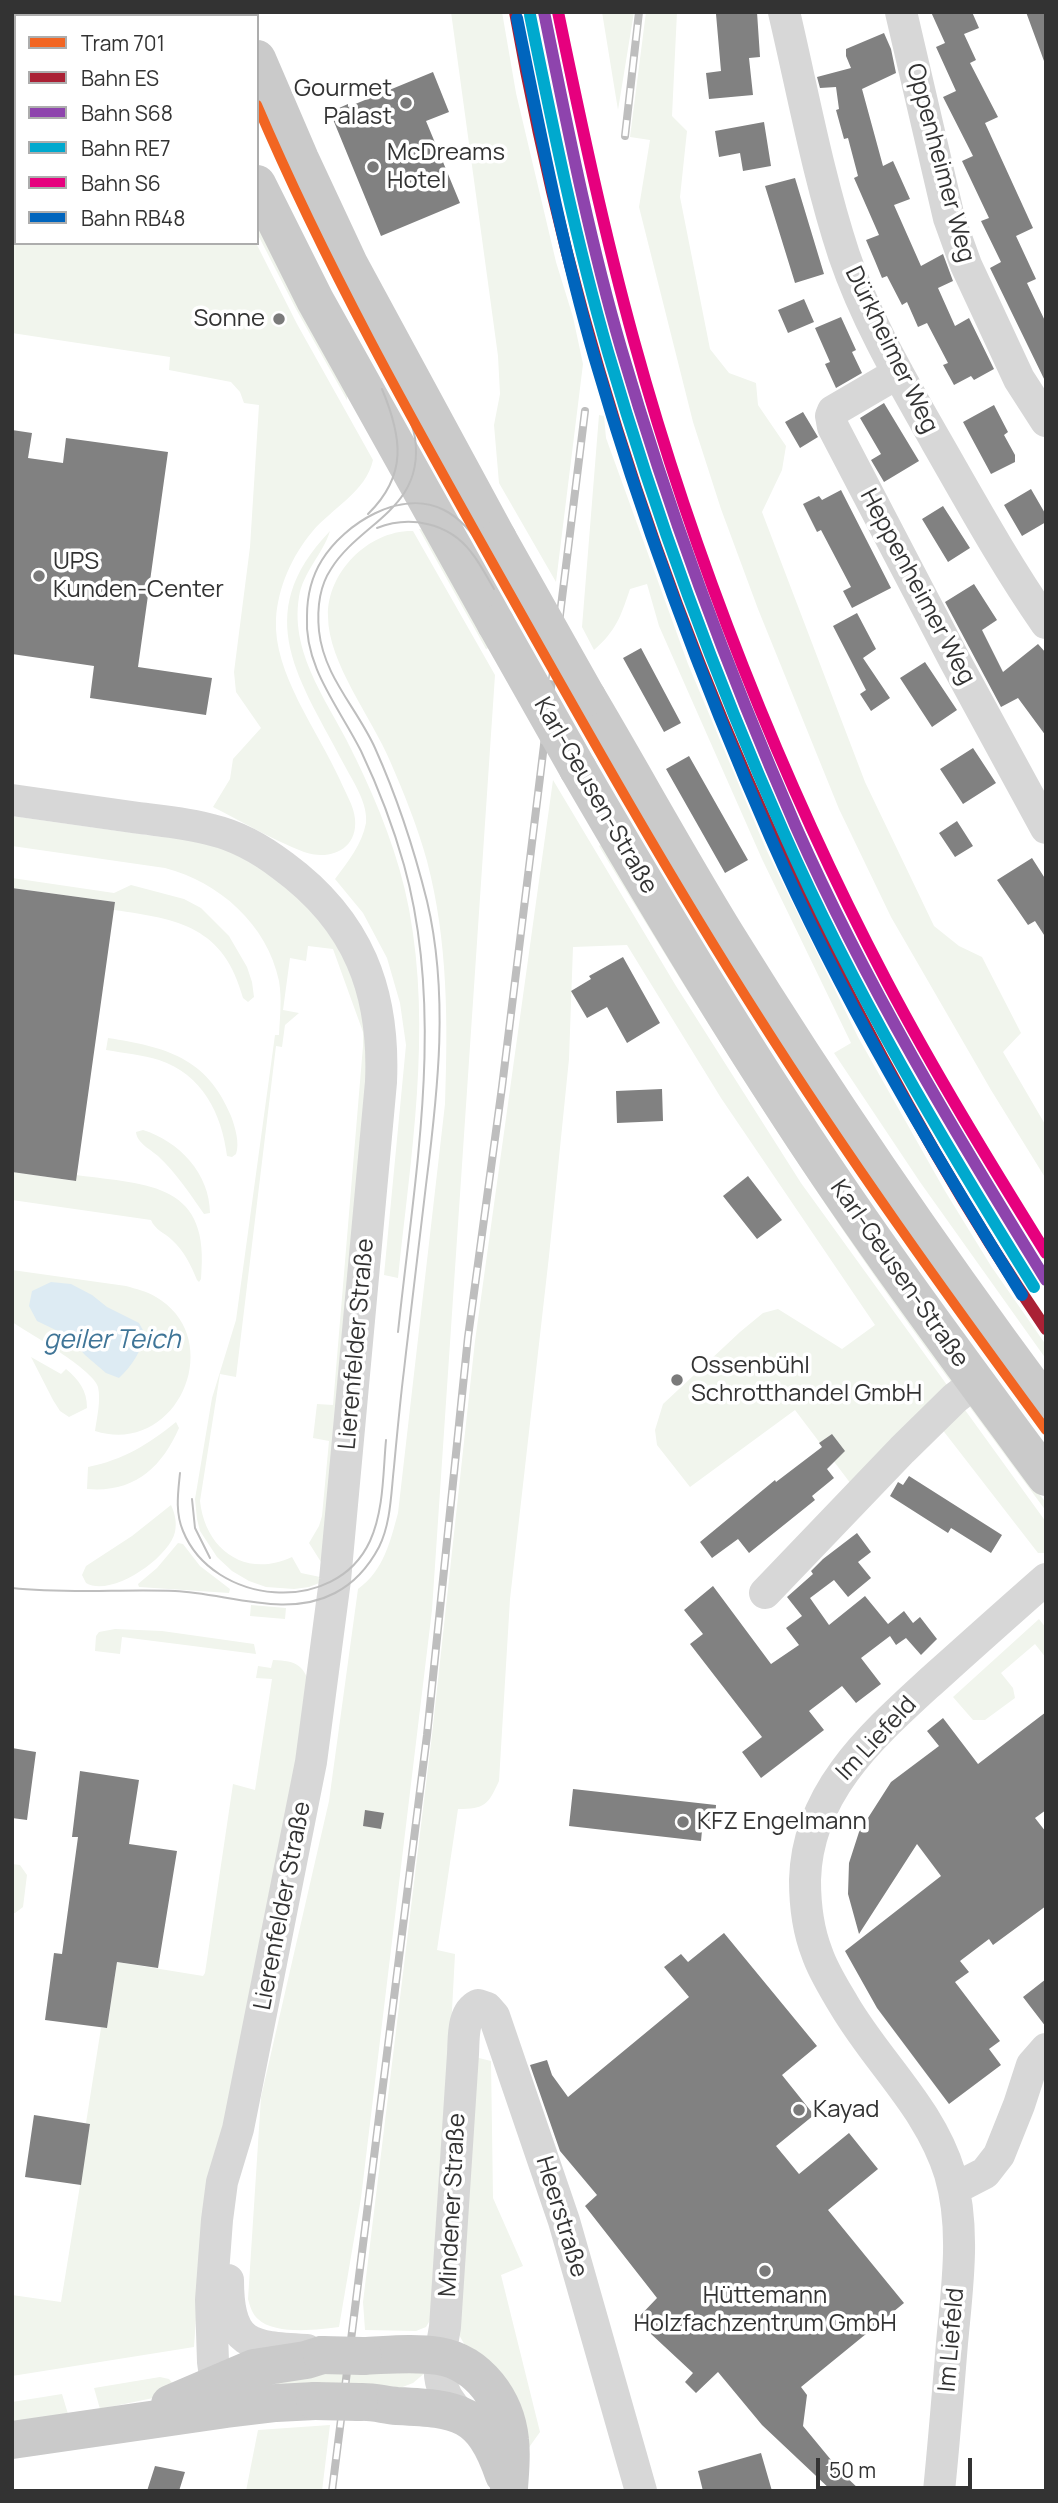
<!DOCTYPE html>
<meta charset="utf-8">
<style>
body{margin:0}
#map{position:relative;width:1058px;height:2503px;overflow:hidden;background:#fff;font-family:Manrope,sans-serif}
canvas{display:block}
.frame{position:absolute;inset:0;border:14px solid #333;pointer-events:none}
.legend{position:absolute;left:14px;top:14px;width:245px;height:231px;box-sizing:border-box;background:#fff;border:2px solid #adadad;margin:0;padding:9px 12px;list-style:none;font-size:21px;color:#333}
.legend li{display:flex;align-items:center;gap:14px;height:35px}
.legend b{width:35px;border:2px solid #adadad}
.scale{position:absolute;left:816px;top:2458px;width:156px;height:32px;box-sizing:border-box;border:4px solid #333;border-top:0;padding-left:9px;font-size:21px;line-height:24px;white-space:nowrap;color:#333;-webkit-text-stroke:5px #fff;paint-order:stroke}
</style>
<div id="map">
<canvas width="1058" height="2503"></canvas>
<div class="frame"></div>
<ul class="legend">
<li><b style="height:9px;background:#f26522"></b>Tram 701</li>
<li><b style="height:9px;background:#aa2135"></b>Bahn ES</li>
<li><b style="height:9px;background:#8e44ad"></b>Bahn S68</li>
<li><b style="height:9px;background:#00a9ce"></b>Bahn RE7</li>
<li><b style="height:9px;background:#e6007e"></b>Bahn S6</li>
<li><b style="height:9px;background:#0065bd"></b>Bahn RB48</li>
</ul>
<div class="scale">50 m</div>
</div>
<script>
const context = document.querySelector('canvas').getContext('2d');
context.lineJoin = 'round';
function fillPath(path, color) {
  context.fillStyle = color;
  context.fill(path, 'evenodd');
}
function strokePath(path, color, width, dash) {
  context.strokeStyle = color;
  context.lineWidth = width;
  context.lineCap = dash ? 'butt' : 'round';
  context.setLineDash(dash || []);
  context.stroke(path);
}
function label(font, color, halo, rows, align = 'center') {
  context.font = font + ' Manrope,sans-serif';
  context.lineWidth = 7;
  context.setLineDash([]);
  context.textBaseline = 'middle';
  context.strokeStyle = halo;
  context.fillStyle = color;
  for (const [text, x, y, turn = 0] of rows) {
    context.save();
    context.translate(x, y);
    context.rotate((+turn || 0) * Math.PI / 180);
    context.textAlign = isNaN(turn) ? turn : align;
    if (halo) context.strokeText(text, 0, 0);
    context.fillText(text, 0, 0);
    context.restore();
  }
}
fillPath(new Path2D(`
 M12 12H155L156 16H16V243H256L297 324 373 460C366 492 332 508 312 532 292 556 278 587 276 619 273 673 318 731 340 780 345 792 354 806 355 819 358 850 329 861 304 852 273 840 243 822 213 807L230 779 233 759 261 728 236 692 234 672 250 547 259 405 244 403 240 392 231 382 169 370 170 357 12 333Z
 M451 12H502L516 93 556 262 573 317 583 364 556 582 499 483 494 425 500 394 498 356Z
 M602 12H634L618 110Z
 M646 12H677L672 116 687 131 680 197 710 349 729 373 756 383 758 405 786 446 782 470 762 512 865 782 934 926 959 946 982 957 1021 1033 1003 1052 1046 1126V1179L991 1090 891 917 839 809 758 609 721 509 693 422 639 207 650 140 630 137Z
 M257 220 347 393V400L296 309 257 233Z
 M599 415 604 416 606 438 688 664 766 849 858 1037 945 1191 991 1266 1046 1345V1359L920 1182 834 1053 851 1043 762 859 659 626 647 584 630 589C621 616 616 631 594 650L582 627Z
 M419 529 425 530 492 647 486 649Z
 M330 531C323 554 303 572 299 597 289 657 333 708 356 759 379 807 399 856 409 909 432 1031 411 1155 398 1278L384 1275 406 1045 400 1003 387 958 363 913 335 879C348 862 362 844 366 823 368 804 354 783 346 768 301 681 248 616 330 531Z
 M413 531 495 675 432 1610 361 2198 339 2327C318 2330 274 2335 258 2319 252 2314 250 2306 248 2299L261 2097 329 1801 358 1589C384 1570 390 1542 398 1513L445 1104C448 1022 448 941 427 861 418 828 404 793 390 761 372 718 328 663 328 616 327 572 369 530 413 531Z
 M553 780 676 986 801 1183 1046 1522V1553H1038L938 1424 854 1488 795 1410 690 1487 657 1445 655 1430 663 1404 740 1332 763 1313 778 1309 842 1349 875 1325 721 1098 627 945 573 947 569 1059 549 1256 510 1599 499 1781C488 1805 485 1809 458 1809L437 1950 455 1954 436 2310 426 2327 416 2331 365 2330 363 2302 432 1735 475 1341Z
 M12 816 161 837 164 827 266 863 345 945 372 1025 327 1580 309 1587 294 1589 266 1587 249 1581 232 1571 217 1557 200 1531 197 1519 195 1499 212 1398 236 1320 275 1035H279C280 1016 282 999 279 981 267 924 219 882 165 868L12 846ZM308 946 333 949 363 1032V1046L333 1405 317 1404 313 1438 329 1441 322 1516 319 1526 309 1543 321 1562 320 1577 301 1573 292 1557C245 1579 205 1549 200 1501L220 1374 236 1377 276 1046 282 1047 285 1025 299 1013 283 1010 290 958 306 961Z
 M603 843 960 1386 956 1389C826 1214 712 1033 599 846Z
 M12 878 114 893 131 885 184 899 201 908 229 936 247 967 252 982 254 997 248 1002 243 998C224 927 179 919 114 910L115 902 12 888Z
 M108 1038C165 1047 207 1057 231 1116 235 1127 240 1143 236 1154L232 1157 227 1156C222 1114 202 1074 159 1060 143 1055 124 1053 106 1050Z
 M143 1130C179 1141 210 1174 210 1213L204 1214C190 1194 177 1174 158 1156 150 1149 137 1143 136 1132Z
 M12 1172 75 1181 76 1175C151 1185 211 1183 201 1279L199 1282 197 1280C191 1265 184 1251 172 1240 165 1233 155 1230 151 1220L12 1200Z
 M12 1270 126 1286C136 1289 147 1291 156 1297 228 1339 178 1457 95 1431 97 1417 101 1401 98 1387 94 1370 29 1333 12 1322Z
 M31 1357 61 1374 66 1369C79 1380 87 1390 87 1408L69 1417 60 1411 53 1400Z
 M967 1396 1046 1503V1511L963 1398Z
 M176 1422 179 1428C161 1469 133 1493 87 1489L88 1467C123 1460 149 1444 176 1422Z
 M171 1505C175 1514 177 1522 175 1532 169 1558 111 1598 86 1583L82 1575 86 1566 132 1536Z
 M178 1543 183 1544 200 1566 230 1589 229 1593 139 1587 138 1584 157 1568Z
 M251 1605 286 1608 285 1619 250 1616Z
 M1039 1619 1046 1628V1658L1035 1644 1001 1673 1013 1688 1015 1698 985 1720H973L953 1697Z
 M115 1629 162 1631 254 1644 256 1654 122 1637 120 1654 95 1651 96 1636 99 1632Z
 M273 1660C297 1661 305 1665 311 1690L202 2232 194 2347 12 2376V2295L61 2302 90 2124 86 2123 101 2028H107L117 1962 203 1976 205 1973 233 1784 255 1790 272 1679 256 1678 258 1666 271 1668Z
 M12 1864 20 1865 27 1875 23 1907 15 1913H12Z
 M471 2056 491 2061 493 2198 523 2266 501 2275 540 2432 525 2453 458 2333Z
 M426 2372 413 2383 400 2388 289 2390 259 2374Z
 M160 2377 169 2379 177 2389 163 2396 100 2409 94 2388Z
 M62 2394 68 2414 12 2423V2402Z
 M330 2425 322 2491H246L258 2430Z`), '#f1f5ed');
fillPath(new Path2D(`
 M51 1282 71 1284 92 1295 107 1307 139 1323 145 1334C141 1351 133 1365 119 1378L106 1373 85 1355 68 1336 37 1321 29 1306 32 1291Z`), '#ddebf3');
fillPath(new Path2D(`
 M744 12H757L760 57 749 58 753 95 709 99 706 73 721 71 716 14Z
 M931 12H972L979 28 964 34 976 60 970 63 998 117 985 123 1033 228 1016 236 1036 279 1027 283 1046 323V383L990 268 1001 262 981 221 989 218 962 161 973 156 943 97 956 91 936 47 945 43Z
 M1026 12H1046V61H1044Z
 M884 33 891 49 896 73 862 89 883 166 893 161 910 199 894 205 921 266 943 254 953 281 938 288 955 326 969 318 994 369 974 380 971 376 954 385 943 365 948 363 927 323 918 327 907 302 902 305 887 276 882 278 875 261 866 240 879 235 854 178 858 176 848 138 844 139 836 110 839 109 836 87 820 88 817 77 851 68 846 56V49Z
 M433 72 449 112 426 121 460 203 381 236 330 112 348 104V107Z
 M764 122 771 166 743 171 740 153 719 157 715 131Z
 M795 178 824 274 795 283 765 186Z
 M804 299 814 322 788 333 778 310Z
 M841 317 856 350 852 352 862 373 836 388 825 364 830 362 815 328Z
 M884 403 919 461 884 482 871 460 881 454 860 418Z
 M994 405 1008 432 1004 435 1015 455V462L991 474 963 422Z
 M803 412 818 437 800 448 785 422Z
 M12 430 32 433 28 458 63 463 66 438 168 452 138 667 212 678 206 715 90 698 94 666 12 654Z
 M1031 489 1046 515V522L1022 536 1004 505Z
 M841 490 891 588 852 608 843 591 851 587 821 530 817 532 803 504 819 496 822 500Z
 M943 506 970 548 948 562 922 519Z
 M974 584 997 620 982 630 1003 672 1038 644 1046 653V736L1018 698 1001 707 945 602Z
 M857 613 876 649 863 658 890 698 871 711 860 694 866 690 833 626Z
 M641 648 681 723 664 732 623 658Z
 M925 662 957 710 932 727 900 678Z
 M973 748 996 783 963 804 940 769Z
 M689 756 748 860 725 873 666 769Z
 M957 821 973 846 955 857 939 833Z
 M1032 858 1046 880V938L1035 921 1028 925 997 880Z
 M12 888 115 902 76 1181 12 1172Z
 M623 957 660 1023 627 1043 607 1007 587 1018 571 991 591 979 589 976Z
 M662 1089 663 1121 617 1123 616 1091Z
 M748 1176 782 1220 757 1239 723 1196Z
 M832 1434 845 1451 827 1469 834 1478 812 1496 815 1500 749 1553 738 1539 712 1558 700 1542 775 1480 776 1482 822 1447 819 1443Z
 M909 1476 1002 1535 991 1553 951 1528 948 1533 890 1496 898 1482 903 1485Z
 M857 1533 871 1552 858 1562 871 1578 848 1597 834 1580 810 1598 829 1625 865 1596 888 1624 904 1611 913 1623 920 1617 937 1639 921 1655 906 1638 896 1645 890 1636 861 1658 881 1684 856 1703 842 1686 809 1711 824 1730 761 1778 742 1752 762 1737 690 1644 703 1634 684 1610 713 1586 771 1664 799 1645 786 1628 802 1616 787 1597 813 1574 811 1571 823 1559Z
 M1046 1712V1810L1035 1818 1046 1832V1906L993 1945 989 1939 960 1961 969 1972 955 1982 1000 2041 989 2049 1001 2065 949 2104 877 2008 845 1951 941 1876 917 1844 859 1934 848 1894 849 1863 859 1832 891 1782 939 1746 927 1731 943 1718 978 1764Z
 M12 1748 36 1752 27 1820 12 1818Z
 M80 1771 139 1780 129 1844 177 1851 158 1968 117 1962 107 2028 45 2020 54 1953 62 1954 78 1837H72Z
 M573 1789 716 1805 715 1822 703 1820 701 1841 569 1826Z
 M365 1810 384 1813 381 1829 363 1826Z
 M724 1933 817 2046 782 2075 814 2115 776 2146 799 2174 849 2133 878 2169 828 2210 904 2303 801 2387 807 2395 803 2426 841 2472 861 2491H832L762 2425 718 2372 696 2393 685 2382 693 2373 636 2320 657 2298 585 2206 597 2195 560 2151 530 2065 547 2060 552 2075 568 2097 689 1997 664 1967 681 1954 688 1962Z
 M1046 1979V2027L1023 1997Z
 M34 2115 90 2124 81 2185 25 2177Z
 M761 2453 772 2491H703L698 2471Z
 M155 2466 185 2472 179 2491H147Z`), '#818181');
strokePath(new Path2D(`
 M784 12C803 93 818 176 844 255 866 320 902 381 936 441 971 502 1005 564 1046 623
 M901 12 949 218 966 265 1019 379 1046 421
 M898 373 833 411 831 416 833 427 954 659 1046 828
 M12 800C54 806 97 812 139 818 163 821 188 823 212 830 238 836 262 850 283 866 358 921 385 991 381 1082L335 1580 311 1762 238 2129 222 2182 217 2220 211 2300 213 2362 216 2383 224 2405
 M765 1593 902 1450 955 1398 976 1382
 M954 2189 985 2173 999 2155 1019 2105 1032 2065 1046 2049
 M228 2280C228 2346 250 2347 307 2350
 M461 2414C432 2388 439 2362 445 2327L463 2054C464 2037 462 2013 478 2005L487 2008 494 2016 564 2221 641 2491
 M939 2491C944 2442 948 2392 952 2343 957 2288 966 2228 950 2174 930 2108 878 2063 844 2005 834 1988 823 1971 817 1953 808 1930 805 1905 805 1880 807 1795 868 1739 927 1685 966 1650 1006 1614 1046 1579`), '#d7d7d7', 32);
strokePath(new Path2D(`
 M182 12 183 16
 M238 12 239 16
 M257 59 300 159 349 264 498 539
 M257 184 315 300 496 624
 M587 697C635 778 680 861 729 940 828 1100 934 1254 1046 1405
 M578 769C646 886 716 1004 791 1118 871 1241 959 1359 1046 1477
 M363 2356C388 2355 414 2352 439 2356 479 2363 506 2401 510 2440 512 2456 510 2472 509 2488
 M359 2402C372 2401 384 2405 397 2406 459 2409 482 2411 504 2475
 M170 2404 254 2368 306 2360 322 2355
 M12 2440 226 2409 276 2403 315 2401`), '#cacaca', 38);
strokePath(new Path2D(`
 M368 514C408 475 402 437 382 389
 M377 528C410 515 449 523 471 552 480 563 487 577 494 589
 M398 1332C414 1179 446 1015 404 865 393 826 378 787 361 751 339 707 304 667 307 616 307 597 312 576 322 560 344 524 401 488 444 510 464 520 475 538 488 555
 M180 1473C178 1493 175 1512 183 1531 213 1605 335 1617 370 1541 384 1510 383 1472 386 1440
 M192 1499 195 1528 210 1558
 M12 1588C66 1594 120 1589 175 1591 226 1593 286 1619 335 1593 354 1583 369 1566 379 1547 391 1523 391 1493 394 1467 397 1435 400 1402 404 1370 411 1308 419 1246 426 1185 438 1091 449 994 427 901 414 849 397 797 375 748 357 708 324 677 319 631 317 610 319 587 331 569 360 522 425 509 415 438 412 420 401 402 393 386`), '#bebebe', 2);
const rail = new Path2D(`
 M625 136 639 12
 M332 2491 427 1735 468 1337 502 1087 585 411`);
strokePath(rail, '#bebebe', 8);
strokePath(rail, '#fff', 5, [16]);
strokePath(new Path2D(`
 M498 539 587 697
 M496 624 578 769
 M322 2355 363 2356
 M315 2401 359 2402`), '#cacaca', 38);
strokePath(new Path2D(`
 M515 12C573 338 680 654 827 950 892 1081 963 1208 1046 1329`), '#aa2135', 12);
strokePath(new Path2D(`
 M544 12C567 125 589 238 621 348 669 512 728 671 796 827 866 985 955 1133 1046 1280`), '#8e44ad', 12);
strokePath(new Path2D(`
 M530 15C553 128 576 241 608 352 656 516 715 677 784 833 854 992 943 1141 1034 1287`), '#00a9ce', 12);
strokePath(new Path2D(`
 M558 12C581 123 604 232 634 341 693 556 782 782 886 980 935 1073 990 1163 1046 1253`), '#e6007e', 12);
strokePath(new Path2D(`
 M517 18C540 131 562 245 594 356 642 521 702 682 771 839 841 998 930 1147 1022 1295`), '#0065bd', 12);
strokePath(new Path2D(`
 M257 105C330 276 419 432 510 594 590 736 670 878 758 1016 848 1158 946 1294 1046 1430`), '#f26522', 10);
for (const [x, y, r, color] of [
 [406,103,7,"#7a7a7a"],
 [373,167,7,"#7a7a7a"],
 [279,319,7,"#7a7a7a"],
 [39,576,7,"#7a7a7a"],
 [677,1380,7,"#7a7a7a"],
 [683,1822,7,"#7a7a7a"],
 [799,2110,7,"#7a7a7a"],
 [765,2271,7,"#7a7a7a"]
]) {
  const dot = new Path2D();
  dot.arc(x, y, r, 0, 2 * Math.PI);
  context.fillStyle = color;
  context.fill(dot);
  strokePath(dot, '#fff', 2.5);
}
label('24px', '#333', '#fff', [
 ["Gourmet",392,89,"right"],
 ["Palast",392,117,"right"],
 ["McDreams",387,153],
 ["Hotel",387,181],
 ["Sonne",265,319,"right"],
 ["UPS",53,562],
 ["Kunden-Center",53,590],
 ["Ossenbühl",691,1366],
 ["Schrotthandel GmbH",691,1394],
 ["KFZ Engelmann",697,1822],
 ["Kayad",813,2110],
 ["Hüttemann",765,2296,"center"],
 ["Holzfachzentrum GmbH",765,2324,"center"]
], 'left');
label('24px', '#333', '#fff', [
 ["Oppenheimer Weg",940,163,75],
 ["Dürkheimer Weg",891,350,64],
 ["Heppenheimer Weg",917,587,62],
 ["Karl-Geusen-Straße",595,796,60],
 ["Karl-Geusen-Straße",899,1274,55],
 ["Lierenfelder Straße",357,1344,-85],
 ["Im Liefeld",877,1739,-47],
 ["Lierenfelder Straße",283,1906,-79],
 ["Mindener Straße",453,2205,-87],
 ["Heerstraße",561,2217,73],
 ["Im Liefeld",952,2340,-85]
]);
label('italic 26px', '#3f7597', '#fff', [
 ["geiler Teich",112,1341]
]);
</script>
